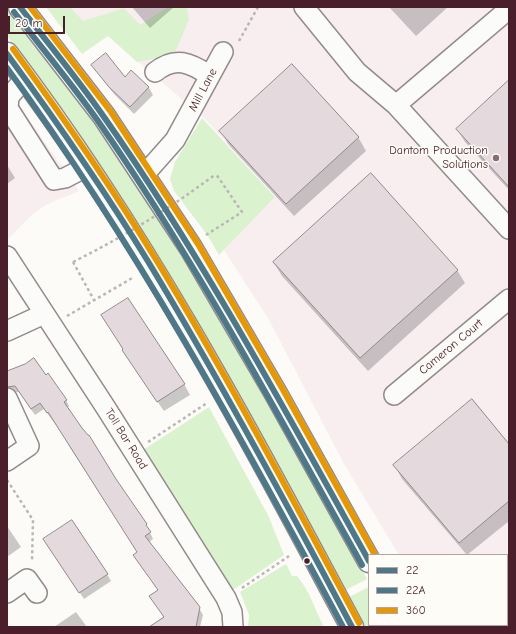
<!DOCTYPE html>
<style>
body{margin:0}
#map{position:relative;width:516px;height:634px;overflow:hidden;background:#fcfbf8;font-family:"Comic Neue",sans-serif}
canvas{display:block}
.frame{position:absolute;inset:0;border:8px solid #4a1f2b;pointer-events:none}
.legend{position:absolute;left:368px;top:554px;width:140px;height:72px;box-sizing:border-box;background:#fdfcf7;border:1px solid #b5a4a5;margin:0;padding:5px 7px;list-style:none;font-size:12px;color:#4a1f2b}
.legend li{display:flex;align-items:center;gap:8px;height:20px}
.legend b{width:20px;border:1px solid #b5a4a5}
.scale{position:absolute;left:8px;top:16px;width:57px;height:18px;box-sizing:border-box;border:2px solid #4a1f2b;border-top:0;padding-left:5px;font-size:12px;line-height:14px;white-space:nowrap;color:#4a1f2b;-webkit-text-stroke:3px #fdfcf7;paint-order:stroke}
</style>
<div id="map">
<canvas width="516" height="634"></canvas>
<div class="frame"></div>
<ul class="legend">
<li><b style="height:5px;background:#4e7888"></b>22</li>
<li><b style="height:5px;background:#4e7888"></b>22A</li>
<li><b style="height:5px;background:#e69804"></b>360</li>
</ul>
<div class="scale">20 m</div>
</div>
<script>
const context = document.querySelector('canvas').getContext('2d');
context.lineJoin = 'round';
function fillPath(path, color) {
  context.fillStyle = color;
  context.fill(path, 'evenodd');
}
function strokePath(path, color, width, dash) {
  context.strokeStyle = color;
  context.lineWidth = width;
  context.lineCap = dash ? 'butt' : 'round';
  context.setLineDash(dash || []);
  context.stroke(path);
}
function label(font, color, halo, rows, align = 'center') {
  context.font = font + ' "Comic Neue",sans-serif';
  context.lineWidth = 3;
  context.setLineDash([]);
  context.textBaseline = 'middle';
  context.strokeStyle = halo;
  context.fillStyle = color;
  for (const [text, x, y, turn = 0] of rows) {
    context.save();
    context.translate(x, y);
    context.rotate((+turn || 0) * Math.PI / 180);
    context.textAlign = isNaN(turn) ? turn : align;
    if (halo) context.strokeText(text, 0, 0);
    context.fillText(text, 0, 0);
    context.restore();
  }
}
fillPath(new Path2D(`
 M66 7H509V627H449L448 625H507V555H399L344 464 269 320 224 250 275 196 206 120 108 36 85 30Z
 M7 88 79 191 46 205 34 213 9 238 7 235Z`), '#f8eef0');
fillPath(new Path2D(`
 M46 7H70L83 21 124 8 140 25 168 7H187L189 20 174 55 137 62 108 36 82 54Z
 M7 8 94 120 175 240 252 371 367 579 344 591 172 281 125 203 87 147 7 36Z
 M202 118 275 197 219 255 208 236 174 191 170 179 175 162Z
 M209 407 268 515 284 555 233 590 143 450Z
 M286 564 292 576H297C311 593 314 608 324 627H248L249 615 240 592Z
 M369 587V625H393L394 627H365L349 597Z`), '#daf3ce');
fillPath(new Path2D(`
 M132 7H174L150 28Z
 M389 7H448L416 36Z
 M292 65 358 137 366 151 294 216 228 144 221 131Z
 M131 71 149 88 153 95 134 114 114 94 97 72 125 78Z
 M509 81V190L465 142 457 129Z
 M7 165 15 178 7 184Z
 M274 263 457 270 465 283 368 371 282 276Z
 M103 316 184 384 190 395 164 411 138 374Z
 M7 371 46 376 66 400 69 406 67 408 146 524 153 539 149 542 199 608 203 615 200 627H150L164 616 158 590 138 552 69 446 67 440 44 409 35 415 19 392 7 394Z
 M509 445V521L467 555 402 479 395 466Z
 M7 526 21 547 7 557Z
 M49 546 107 574 111 581 84 599Z
 M76 612 87 627H54Z`), '#0003');
const building = new Path2D(`
 M106 53 125 77 131 70 149 87 130 107 109 87 91 65Z
 M292 64 359 137 286 204 219 131Z
 M509 80V187L456 129Z
 M371 173 458 270 360 358 273 262Z
 M128 298 185 384 157 402 122 350 123 349 101 315Z
 M34 358 46 375 48 373 67 400 64 402 82 428 88 435H89L116 479 147 524 146 525 151 532 145 536 200 607 196 627H149L164 617 149 596 158 590 133 555 137 552 48 412 47 413 40 403 31 409 15 386 7 387V371L25 364Z
 M472 399 509 444V501L459 543 393 465Z
 M72 520 108 574 79 593 43 539Z`);
fillPath(building, '#e4d9dd');
strokePath(building, '#928a8b', 1);
const minor = new Path2D(`
 M304 7 357 72 396 105 509 229
 M155 72C175 56 190 62 210 76
 M25 78 9 97 8 108 54 180 65 178 88 166
 M396 105 509 9
 M144 175 175 140 223 52
 M7 256 106 408 226 598 232 612 233 627
 M7 331 44 314
 M394 395 509 299
 M7 398 29 446 7 461
 M7 593 27 579 37 593`);
const highway = new Path2D(`
 M20 7 104 116 191 248 275 392 369 561
 M7 54C142 232 247 430 352 627
 M412 625 413 627`);
strokePath(minor, '#928a8b', 22);
strokePath(highway, '#928a8b', 25);
strokePath(new Path2D(`
 M239 41 258 7
 M206 235 242 212 216 174
 M73 262 94 300
 M67 316 134 277
 M148 442 207 403
 M7 480 33 520 32 562
 M242 588 289 556`), '#bbb6b6', 2.5, [3, 3]);
strokePath(minor, '#fbfbf9', 19);
strokePath(highway, '#fbfbf9', 22);
strokePath(new Path2D(`
 M73 262C125 236 169 209 216 174`), '#bbb6b6', 2.5, [3, 3]);
strokePath(new Path2D(`
 M20 7C48 43 78 79 104 117 203 258 285 410 369 561
 M7 54C57 122 105 191 149 263 221 382 287 504 352 627`), '#4e7888', 6);
strokePath(new Path2D(`
 M14 12C42 48 72 84 98 121 197 263 278 415 362 565
 M7 68C137 246 239 433 343 627`), '#4e7888', 6);
strokePath(new Path2D(`
 M30 7 111 112 198 244 282 388 375 555
 M13 49C63 117 111 186 155 258 228 377 293 500 359 623`), '#e69804', 6);
for (const [x, y, r, color] of [
 [496,158,4,"#886c73"],
 [307,561,3.5,"#4a1f2b"]
]) {
  const dot = new Path2D();
  dot.arc(x, y, r, 0, 2 * Math.PI);
  context.fillStyle = color;
  context.fill(dot);
  strokePath(dot, '#fdfcf7', 1.5);
}
label('12px', '#4a1f2b', '#fdfcf7', [
 ["Mill Lane",203,90,-62],
 ["Cameron Court",451,347,-40],
 ["Toll Bar Road",126,439,58]
]);
label('12px', '#4a1f2b', '#fdfcf7', [
 ["Dantom Production",488,151],
 ["Solutions",488,165]
], 'right');
</script>
